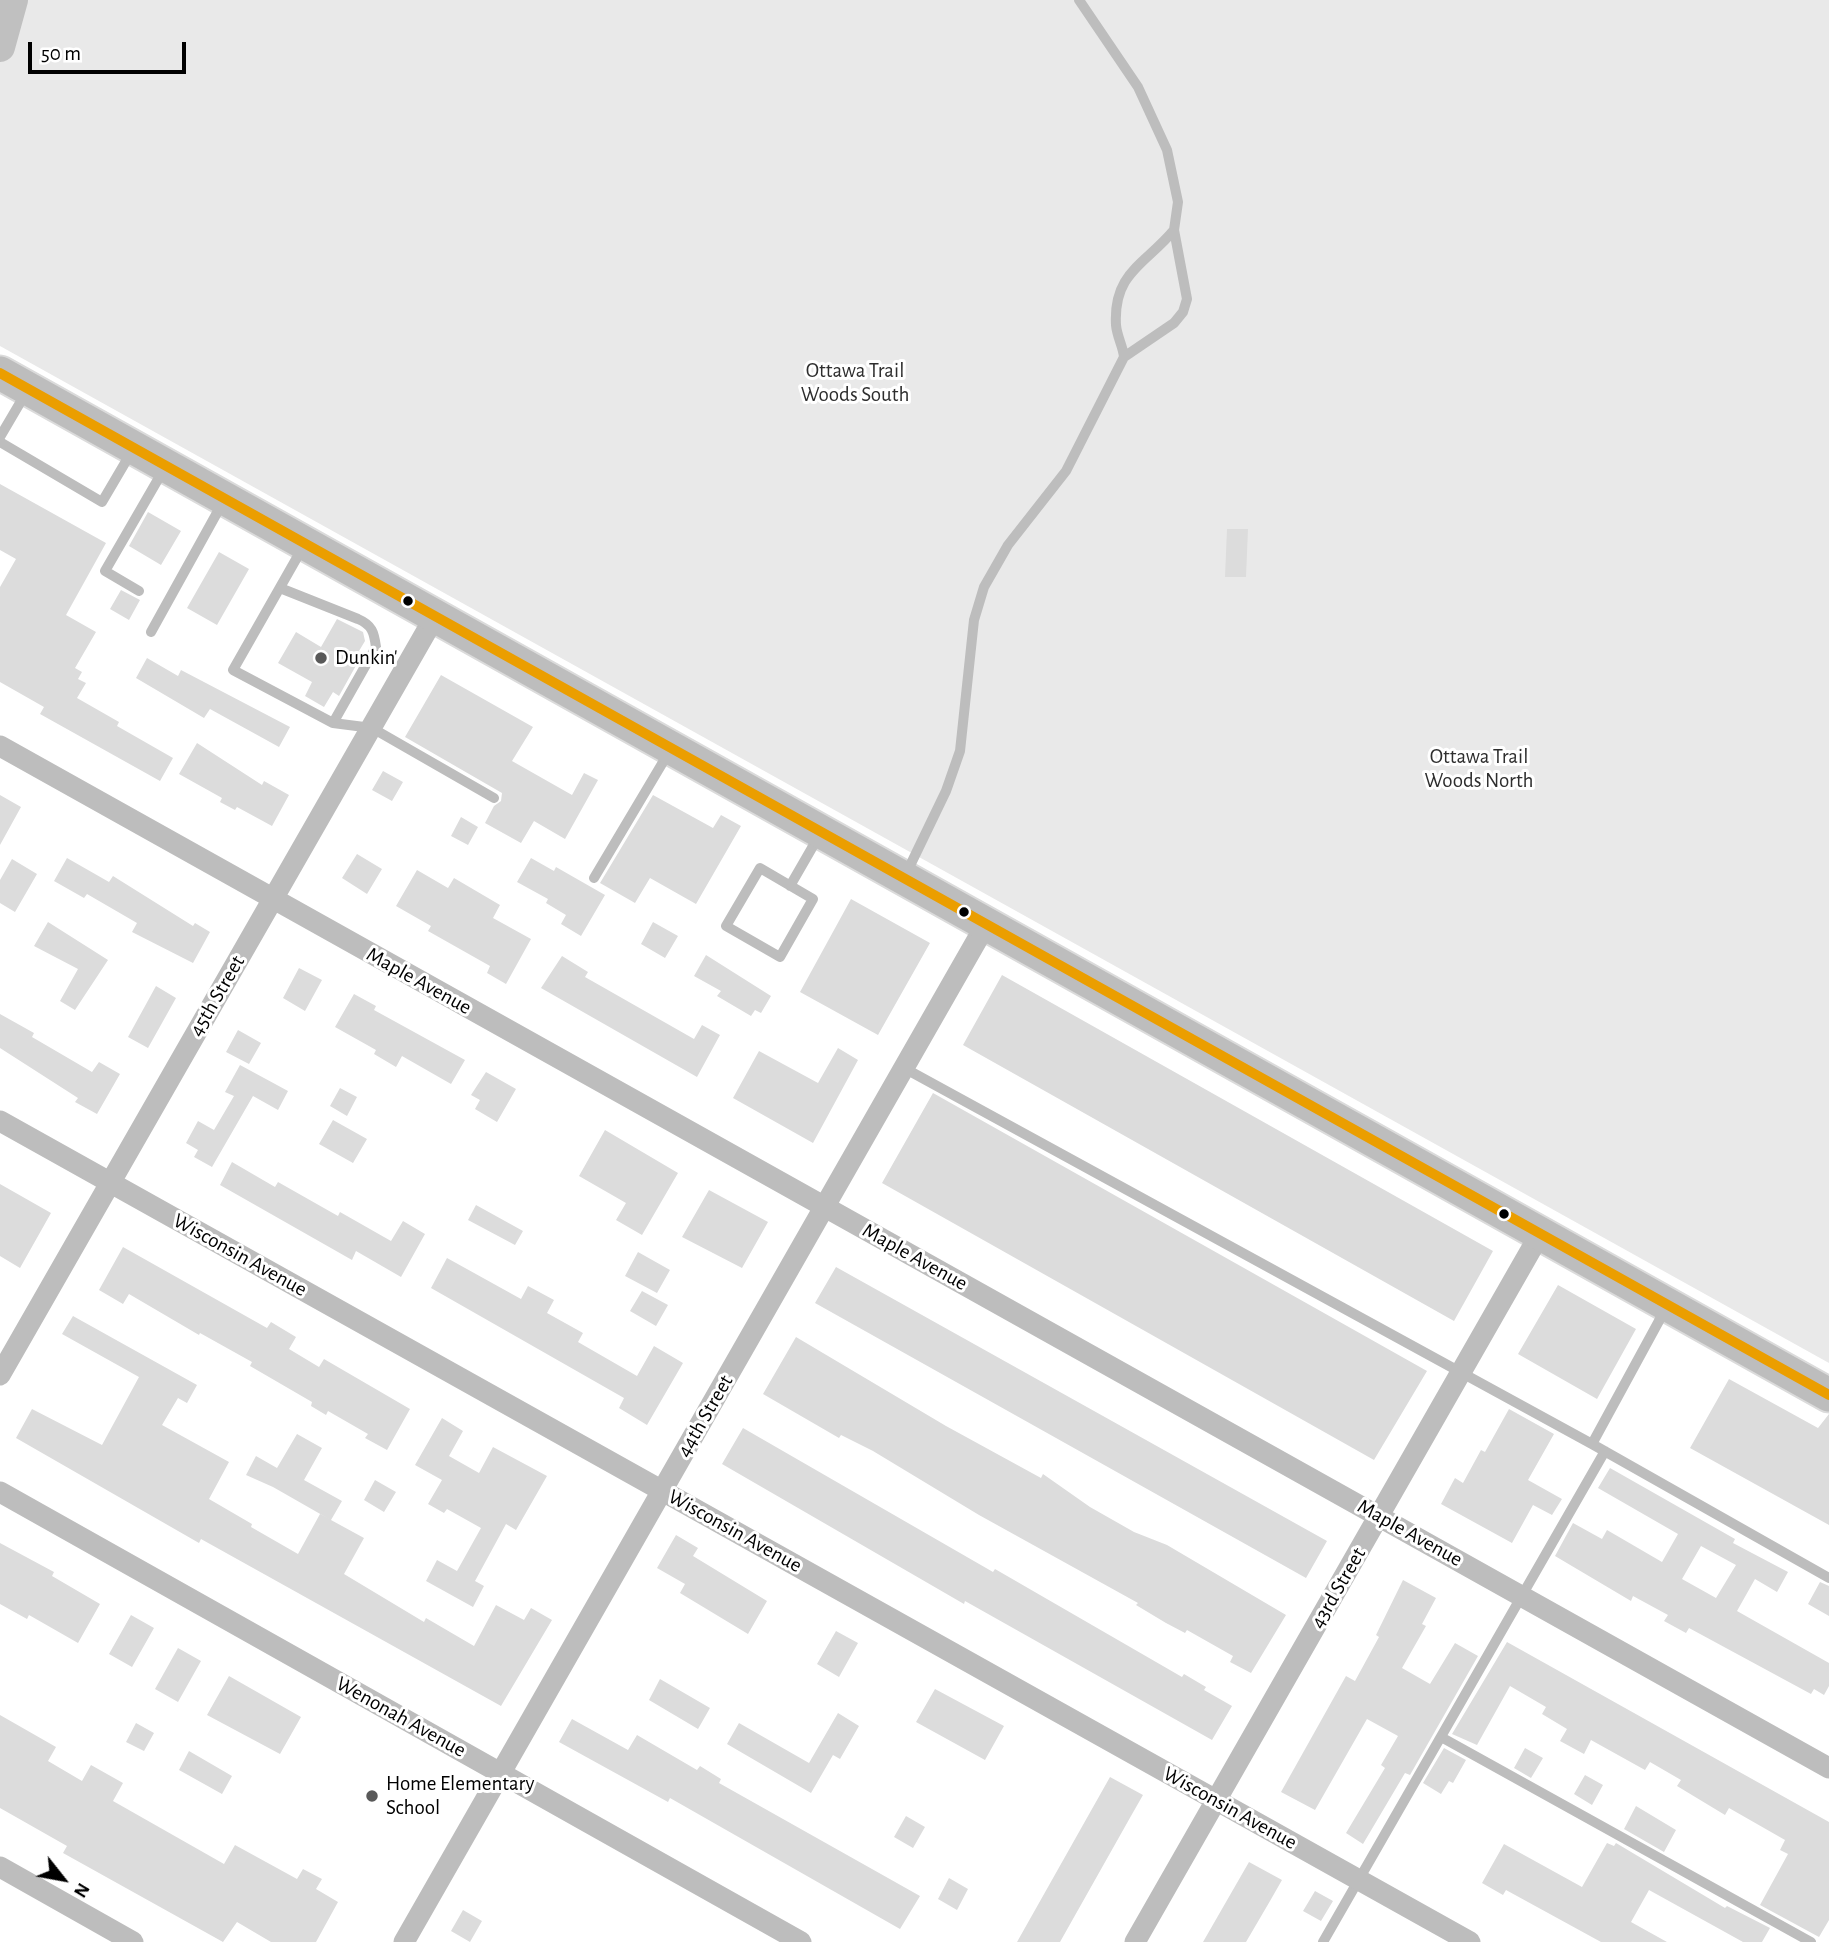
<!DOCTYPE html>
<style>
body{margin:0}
#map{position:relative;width:1829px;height:1942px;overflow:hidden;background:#fff;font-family:"Alegreya Sans",sans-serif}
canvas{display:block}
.north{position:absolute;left:28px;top:1844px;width:70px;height:70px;-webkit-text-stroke:5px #fff;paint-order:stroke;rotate:121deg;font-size:19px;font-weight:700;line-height:28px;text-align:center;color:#000}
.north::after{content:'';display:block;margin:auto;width:24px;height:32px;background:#000;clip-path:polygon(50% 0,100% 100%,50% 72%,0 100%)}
.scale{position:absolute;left:28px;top:42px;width:158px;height:32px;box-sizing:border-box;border:4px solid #000;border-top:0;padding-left:9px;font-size:21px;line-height:24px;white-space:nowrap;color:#000;-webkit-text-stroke:5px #fff;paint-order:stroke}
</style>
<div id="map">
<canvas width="1829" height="1942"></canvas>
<div class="north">N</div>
<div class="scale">50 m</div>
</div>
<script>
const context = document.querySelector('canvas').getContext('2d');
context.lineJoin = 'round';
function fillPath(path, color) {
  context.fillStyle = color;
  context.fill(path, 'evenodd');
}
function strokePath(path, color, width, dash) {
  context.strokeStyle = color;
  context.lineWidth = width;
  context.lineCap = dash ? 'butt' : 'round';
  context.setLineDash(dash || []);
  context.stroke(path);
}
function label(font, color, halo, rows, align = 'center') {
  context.font = font + ' "Alegreya Sans",sans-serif';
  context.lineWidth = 6;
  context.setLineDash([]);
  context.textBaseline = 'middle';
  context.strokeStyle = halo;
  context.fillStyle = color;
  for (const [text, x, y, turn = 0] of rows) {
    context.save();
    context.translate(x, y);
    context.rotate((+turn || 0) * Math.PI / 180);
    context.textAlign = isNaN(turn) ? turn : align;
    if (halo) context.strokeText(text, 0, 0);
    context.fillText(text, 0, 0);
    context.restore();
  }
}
fillPath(new Path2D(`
 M0 0H1829V1363L0 346Z`), '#e9e9e9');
fillPath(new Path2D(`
 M0 484 106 543 66 615 96 632 75 668 82 672 78 679 86 683 77 698 119 722 117 726 173 758 160 781 40 714 44 707 0 682V587L16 559 0 550Z
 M148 512 181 531 161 565 129 546Z
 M1227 529H1248L1246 577H1225Z
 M219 552 249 569 217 625 187 608Z
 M121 590 140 600 129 620 110 609Z
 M337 619 363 632 365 641 359 651 363 653 339 696 333 692 324 707 305 696 312 682 278 663 296 632 321 647Z
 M147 658 178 676 181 670 290 727 279 747 210 709 204 718 136 678Z
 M441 675 533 727 512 761 572 795 584 773 598 780 565 839 534 821 521 843 485 823 494 806 501 801 502 793 405 737Z
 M197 743 262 785 264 781 289 795 272 826 237 807 235 810 220 802 222 798 179 774Z
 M383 771 403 782 392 801 372 790Z
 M0 795 21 807 0 845Z
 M653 795 713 828 721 815 741 826 696 904 650 878 635 903 600 883Z
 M461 817 478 827 468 845 451 836Z
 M357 854 382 869 367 894 342 878Z
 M67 858 109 882 113 876 193 926 195 923 210 932 193 963 132 932 137 923 87 894 84 898 54 881Z
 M531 858 554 871 556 867 605 895 581 936 561 924 566 915 546 903 548 899 517 882Z
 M12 859 37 874 15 912 0 903V880Z
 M417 870 448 888 454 878 500 905 493 918 531 939 506 984 487 973 490 966 428 931 431 926 396 906Z
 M851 899 930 943 878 1035 800 992Z
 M48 922 108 960 75 1010 60 1001 78 969 34 946Z
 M653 922 678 936 665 958 641 944Z
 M706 955 771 996 761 1013 755 1010 751 1016 717 996 721 991 694 976Z
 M562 956 588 972 585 977 694 1039 702 1025 720 1035 697 1077 541 988Z
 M299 968 322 980 305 1011 283 998Z
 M1002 975 1493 1251 1454 1321 963 1045Z
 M156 986 176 998 148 1048 128 1037Z
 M354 994 376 1006 374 1010 465 1060 451 1084 402 1056 396 1067 374 1054 376 1050 335 1027Z
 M0 1014 34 1033 32 1037 92 1072 99 1062 120 1074 97 1114 75 1102 78 1098 0 1048Z
 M238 1030 261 1043 249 1064 226 1052Z
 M838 1048 858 1060 813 1143 733 1098 759 1051 818 1083Z
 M240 1065 288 1091 278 1110 253 1096 212 1167 194 1157 198 1150 186 1143 198 1121 214 1130 234 1096 225 1092Z
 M486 1072 516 1089 497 1122 475 1109 480 1100 471 1095Z
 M340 1088 357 1097 347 1116 330 1106Z
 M933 1093 1427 1371 1374 1460 882 1183Z
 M333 1120 367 1139 353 1163 319 1144Z
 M605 1130 678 1173 642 1235 616 1220 626 1203 579 1176Z
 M232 1162 275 1187 278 1182 338 1216 340 1212 391 1241 403 1221 425 1234 401 1277 356 1251 352 1260 220 1185Z
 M0 1184 51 1213 20 1268 0 1256Z
 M709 1190 768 1222 742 1268 682 1237Z
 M476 1205 523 1231 515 1245 468 1220Z
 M123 1247 267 1328 271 1322 296 1337 289 1349 319 1367 324 1359 410 1409 387 1450 365 1438 368 1434 328 1411 326 1415 311 1406 312 1402 250 1366 252 1362 200 1333 199 1335 129 1294 123 1304 99 1290Z
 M638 1252 670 1270 657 1293 625 1276Z
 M447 1258 521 1299 528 1286 554 1300 547 1313 583 1333 578 1342 637 1376 654 1346 683 1363 647 1425 619 1408 624 1398 431 1288Z
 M836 1267 1327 1541 1306 1578 815 1303Z
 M1558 1285 1636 1329 1597 1399 1518 1354Z
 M642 1291 668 1305 656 1326 630 1311Z
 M73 1316 197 1385 187 1403 178 1398 162 1425 229 1462 209 1499 252 1524 251 1527 298 1554 320 1514 329 1519 273 1487 246 1475 256 1456 277 1468 297 1434 322 1448 304 1480 342 1501 331 1520 364 1538 344 1574 424 1622 426 1618 474 1646 496 1605 524 1620 531 1608 552 1620 501 1706 201 1539 199 1543 16 1438 32 1409 102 1445 139 1377 62 1334Z
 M796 1337 946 1426 1041 1478 1043 1474 1090 1507 1134 1532 1167 1545 1286 1615 1251 1673 1230 1662 1233 1656 1187 1630 1185 1633 1166 1623 1136 1605 1138 1603 979 1515 873 1451 841 1435 839 1438 763 1394Z
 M1729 1379 1818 1428 1829 1414V1525L1690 1448Z
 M1509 1409 1554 1434 1528 1480 1562 1499 1552 1515 1533 1505 1512 1543 1441 1504 1455 1478 1463 1483 1481 1450 1485 1452Z
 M442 1418 463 1431 449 1456 479 1473 493 1447 547 1476 516 1530 506 1524 475 1581 484 1586 473 1607 426 1581 437 1560 457 1571 481 1528 447 1509 444 1513 428 1504 442 1480 415 1465Z
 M743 1428 993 1572 995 1569 1182 1677 1184 1674 1206 1687 1204 1690 1232 1706 1212 1740 965 1601 964 1604 722 1464Z
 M1610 1468 1735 1539 1733 1543 1788 1572 1777 1592 1755 1579 1737 1611 1829 1663V1686L1824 1695 1814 1689 1811 1694 1689 1628 1686 1633 1664 1621 1668 1615 1633 1596 1631 1601 1555 1556 1573 1523 1602 1539 1607 1530 1662 1562 1678 1534 1598 1488ZM1701 1546 1736 1565 1716 1598 1682 1579Z
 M375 1480 396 1492 384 1512 364 1500Z
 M676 1535 698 1548 693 1556 767 1601 748 1634 680 1593 685 1584 657 1568Z
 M0 1543 54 1572 52 1576 100 1604 78 1643 29 1615 27 1619 0 1604Z
 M1403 1580 1436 1598 1422 1624 1426 1626 1402 1668 1430 1684 1455 1643 1478 1656 1410 1775 1405 1773 1363 1844 1346 1833 1385 1768 1381 1765 1398 1736 1367 1719 1315 1810 1281 1792 1346 1676 1355 1681 1379 1637 1376 1635Z
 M1820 1582 1829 1586V1616L1808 1604Z
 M131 1615 154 1628 132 1667 109 1654Z
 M836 1631 858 1643 839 1677 817 1664Z
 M1507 1642 1829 1822V1920L1819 1937 1760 1905 1788 1854 1780 1850 1785 1840 1729 1808 1725 1815 1677 1786 1681 1780 1650 1762 1645 1770 1591 1740 1584 1754 1560 1741 1567 1729 1542 1714 1546 1707 1510 1686 1477 1745 1452 1734Z
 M178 1648 201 1661 178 1702 155 1689Z
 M229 1676 301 1717 280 1754 207 1715Z
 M660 1679 710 1708 698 1729 649 1700Z
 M935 1689 1004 1726 985 1760 916 1722Z
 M838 1713 859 1726 840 1759 833 1755 811 1793 727 1744 739 1723 809 1763Z
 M0 1715 56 1747 48 1761 82 1781 91 1765 123 1783 113 1801 224 1864 235 1845 297 1879 303 1869 322 1879 316 1889 338 1902 316 1942H271L237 1922 223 1942 63 1853 67 1846 0 1808Z
 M572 1719 628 1750 637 1735 697 1770 700 1766 721 1779 719 1783 920 1896 900 1929 670 1798 668 1802 559 1742Z
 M136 1723 154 1733 144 1751 126 1742Z
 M1444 1748 1466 1760 1453 1783 1449 1781 1441 1794 1423 1783Z
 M1525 1748 1543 1758 1531 1778 1514 1768Z
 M189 1751 232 1776 222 1794 179 1770Z
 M1585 1775 1603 1785 1592 1805 1574 1794Z
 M1110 1777 1143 1795 1131 1816 1060 1942H1017Z
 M1636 1806 1676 1830 1664 1852 1624 1829Z
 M906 1816 925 1827 913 1848 894 1837Z
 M1607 1843 1614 1846 1616 1843 1725 1908 1727 1906 1770 1928 1762 1942H1743L1649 1890 1631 1922 1667 1942H1601L1506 1890 1503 1895 1482 1883 1504 1844 1582 1887Z
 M1249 1862 1282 1880 1270 1901 1246 1942H1203Z
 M949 1878 968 1889 957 1910 938 1899Z
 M1315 1891 1333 1901 1321 1921 1303 1911Z
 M463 1910 482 1921 470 1942 451 1931Z`), '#dcdcdc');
const primary = new Path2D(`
 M0 373 1829 1395`);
strokePath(primary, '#dbdbdb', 37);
strokePath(new Path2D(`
 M1124 357C1123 346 1117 337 1116 325 1113 272 1146 264 1174 230
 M0 437 27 391
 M0 442 102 502 132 451
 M303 547 233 670 333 723 372 728 494 798
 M280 588 358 619C372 625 374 632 376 647L333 723
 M139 591 105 571 164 469
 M151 632 223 502
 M760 868 813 899 780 957 726 926Z
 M906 874 946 791 960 751 974 620 984 587 1008 545 1066 471 1124 357 1174 323 1183 312 1187 299 1174 230 1178 202 1167 150 1138 87 1079 0
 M594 878 669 752
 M790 886 820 834
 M904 1068 1592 1444 1829 1578
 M1592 1444 1666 1308
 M1441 1737 1811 1942
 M1323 1942 1605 1451`), '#bdbdbd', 10);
strokePath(new Path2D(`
 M0 746 1829 1768
 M0 1121 1470 1942
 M0 1375 434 618
 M0 1492 801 1942
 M0 1867 133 1942
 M404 1942 985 926
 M1135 1942 1540 1234`), '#bdbdbd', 21);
strokePath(new Path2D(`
 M0 47 13 0`), '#c0c0c0', 30);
strokePath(primary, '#bdbdbd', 33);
strokePath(new Path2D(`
 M0 373 1829 1395`), '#eb9e00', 10);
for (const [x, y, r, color] of [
 [408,601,6,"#000"],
 [321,658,7,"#595959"],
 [964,912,6,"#000"],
 [1504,1214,6,"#000"],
 [372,1796,7,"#595959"]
]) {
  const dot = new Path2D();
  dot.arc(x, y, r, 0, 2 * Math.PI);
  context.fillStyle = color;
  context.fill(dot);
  strokePath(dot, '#fff', 2.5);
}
label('21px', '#2e2e2e', '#fff', [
 ["Ottawa Trail",855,371],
 ["Woods South",855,395],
 ["Ottawa Trail",1479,757],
 ["Woods North",1479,781]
]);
label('21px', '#000', '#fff', [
 ["Dunkin'",335,658],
 ["Home Elementary",386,1784],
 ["School",386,1808]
], 'left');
label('21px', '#000', '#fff', [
 ["Maple Avenue",419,981,29],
 ["45th Street",217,996,-60],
 ["Wisconsin Avenue",240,1255,29],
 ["Maple Avenue",915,1257,29],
 ["44th Street",705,1416,-60],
 ["Wisconsin Avenue",735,1531,29],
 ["Maple Avenue",1410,1533,29],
 ["43rd Street",1338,1588,-60],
 ["Wenonah Avenue",401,1717,29],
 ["Wisconsin Avenue",1230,1808,29]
]);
</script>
